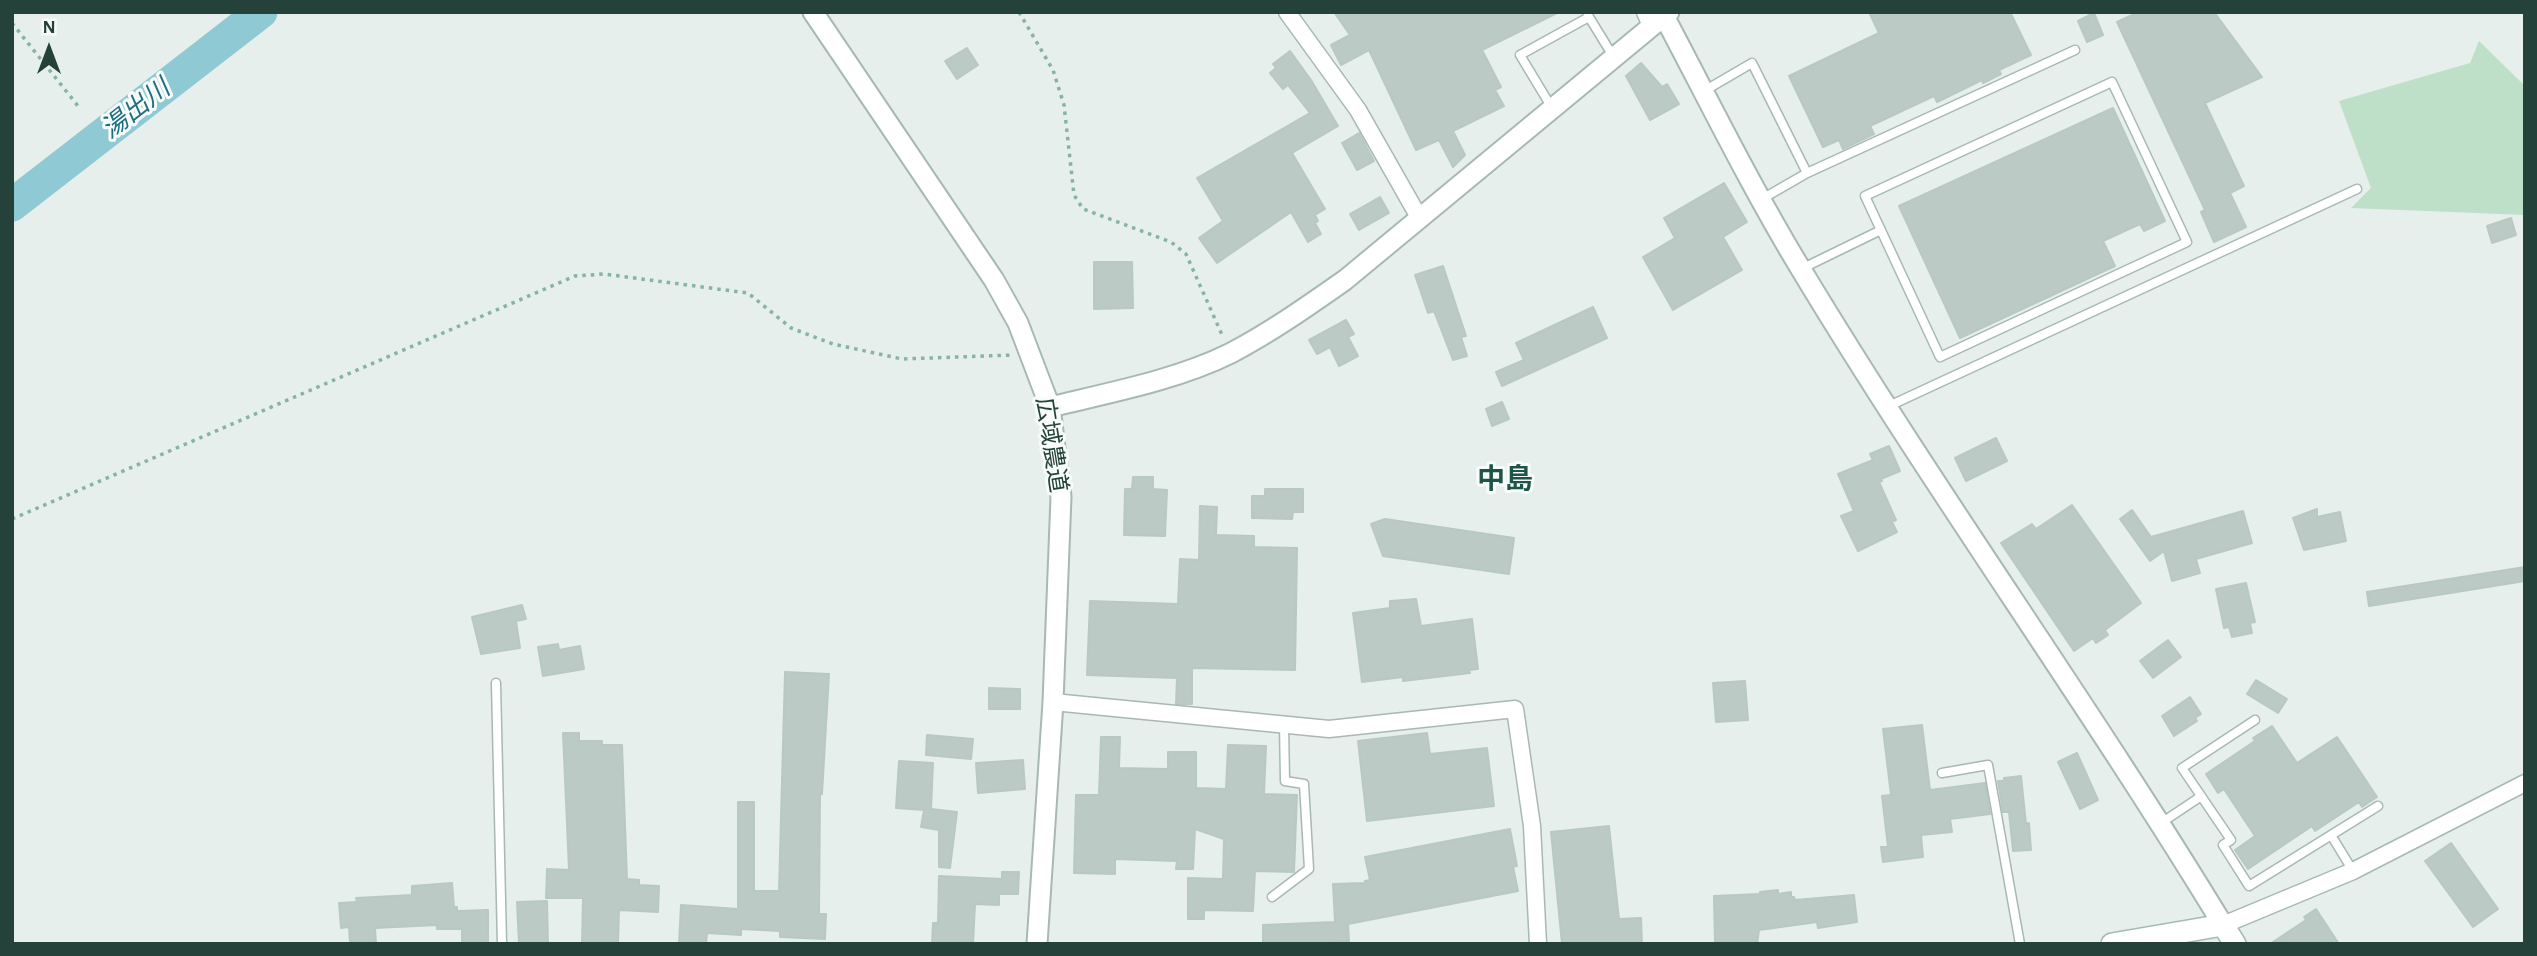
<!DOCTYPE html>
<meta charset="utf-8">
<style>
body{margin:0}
#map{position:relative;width:2537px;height:956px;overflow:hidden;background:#e6efeb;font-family:"Alegreya Sans",sans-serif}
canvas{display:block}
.frame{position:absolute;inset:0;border:14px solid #24423a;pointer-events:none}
.north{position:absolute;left:14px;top:14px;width:70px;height:70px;-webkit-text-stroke:5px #f7fbf9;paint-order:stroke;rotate:0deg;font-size:19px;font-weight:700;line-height:28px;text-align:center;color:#24423a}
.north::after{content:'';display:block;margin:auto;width:24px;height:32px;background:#24423a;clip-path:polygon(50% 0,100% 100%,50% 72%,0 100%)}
</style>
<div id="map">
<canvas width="2537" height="956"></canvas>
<div class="frame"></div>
<div class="north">N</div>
</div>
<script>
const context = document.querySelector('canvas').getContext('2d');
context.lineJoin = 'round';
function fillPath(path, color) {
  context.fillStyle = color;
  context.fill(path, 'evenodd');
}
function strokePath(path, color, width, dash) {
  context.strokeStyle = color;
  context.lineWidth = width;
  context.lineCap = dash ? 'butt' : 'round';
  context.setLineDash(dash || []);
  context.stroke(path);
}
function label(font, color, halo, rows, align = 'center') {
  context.font = font + ' "Alegreya Sans","Noto Sans JP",sans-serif';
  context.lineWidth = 6;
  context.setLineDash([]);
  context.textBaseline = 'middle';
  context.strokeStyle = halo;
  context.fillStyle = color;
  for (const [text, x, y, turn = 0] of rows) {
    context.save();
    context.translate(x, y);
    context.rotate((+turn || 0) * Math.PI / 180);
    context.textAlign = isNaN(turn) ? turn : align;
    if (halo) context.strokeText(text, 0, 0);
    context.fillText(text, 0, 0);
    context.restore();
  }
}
fillPath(new Path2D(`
 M2479 41 2525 86V215L2351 208 2371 188 2339 101 2470 63Z`), '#bfe0c8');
strokePath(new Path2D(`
 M12 205 261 12`), '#8ec9d4', 33);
const building = new Path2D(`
 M1334 12H1559L1482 50 1501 87 1495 90 1504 106 1453 131 1465 155 1453 167 1439 140 1416 150 1369 50 1341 65 1331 45 1350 35Z
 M1869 12H2010L2031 55 1999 70 2001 74 1983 83 1982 80 1937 102 1934 96 1870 126 1874 134 1843 149 1839 140 1823 147 1789 76 1879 33Z
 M2139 12H2214L2262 77 2205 103 2244 186 2230 193 2246 227 2214 242 2201 212 2205 210 2117 22Z
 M2094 13 2103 35 2087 42 2078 21Z
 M967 48 978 65 957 79 945 61Z
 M1290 51 1311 80 1338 126 1292 153 1325 209 1315 215 1318 221 1315 223 1321 234 1308 242 1291 212 1217 263 1199 238 1223 221 1197 178 1310 113 1288 85 1283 89 1270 73 1276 68 1273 64Z
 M1641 63 1662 87 1667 84 1679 104 1650 120 1626 76Z
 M2113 108 2165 221 2144 231 2140 224 2103 241 2115 266 1960 338 1899 206Z
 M1359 133 1374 161 1357 170 1342 143Z
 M1724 183 1747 222 1723 237 1742 270 1673 310 1643 257 1675 238 1664 218Z
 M1380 197 1389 213 1359 230 1350 214Z
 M2511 218 2516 235 2492 243 2487 226Z
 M1094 262H1132L1133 308 1094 309Z
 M1443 266 1466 336 1461 337 1467 356 1453 360 1434 311 1428 313 1415 275Z
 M1593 307 1607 338 1502 386 1496 372 1524 360 1516 343Z
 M1346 320 1354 334 1348 337 1358 356 1339 366 1330 347 1317 354 1309 340Z
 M1502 402 1509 419 1492 426 1486 409Z
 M1996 438 2007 461 1966 481 1955 458Z
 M1889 446 1900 471 1881 479 1882 481 1879 482 1896 520 1892 522 1897 532 1858 551 1841 516 1854 511 1838 474 1873 460 1870 454Z
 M1133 477H1153V489L1167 490 1165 536 1124 535 1125 489H1132Z
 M1265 489H1303V512H1293L1292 519 1252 518V496H1265Z
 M2072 505 2141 603 2105 630 2108 635 2096 643 2093 638 2074 651 2001 543 2032 524 2036 529Z
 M1200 506 1217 507 1216 535 1254 536V547L1297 548 1295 670 1192 668V704H1176L1177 678 1087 675 1090 601 1178 604 1180 559 1199 560Z
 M2317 509V517L2340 512 2346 541 2304 550 2293 518Z
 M2132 510 2151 537 2243 511 2252 543 2196 559 2200 573 2172 581 2164 551 2150 561 2120 519Z
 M1385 519 1514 538 1509 574 1383 556 1371 524Z
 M2525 567V581L2369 606 2367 592Z
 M2246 583 2255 622 2250 623 2252 633 2232 637 2229 627 2224 628 2216 589Z
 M1416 599 1421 626 1472 619 1478 669 1469 670 1470 673 1403 681V677L1362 682 1353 613 1390 608V601Z
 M522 605 526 619 516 621 520 648 481 654 472 617Z
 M2168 640 2181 657 2153 678 2140 661Z
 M558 644 559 650 580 646 584 669 543 676 538 647Z
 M785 672 829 674 822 794H820L819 914H826L825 939 780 937V931L741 929V935L707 933 706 944H679L681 905 738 909V802H754V891H779Z
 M2256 680 2287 699 2278 713 2247 694Z
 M1745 681 1748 720 1716 722 1713 683Z
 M989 688 1020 689V709H989Z
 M2190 697 2201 714 2195 718 2197 721 2174 736 2162 716Z
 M1922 725 1930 790 1985 783 1990 814 1950 819 1952 832 1921 835 1923 857 1883 862 1881 847H1888L1882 796 1891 795 1883 729Z
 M2272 726 2297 763 2337 737 2377 797 2362 807 2359 802 2315 831 2312 826 2248 869 2235 850 2255 836 2224 789 2218 793 2206 774 2255 741 2253 738Z
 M563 733H579V741H602V745H622L627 879 639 880V885L659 886 658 912 619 910 618 944H582L583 898H546L547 869 569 870Z
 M1427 733 1430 754 1487 748 1494 806 1367 821 1358 741Z
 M927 735 973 739 971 759 926 755Z
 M1101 737H1120L1119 768 1168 769V752H1196V788L1226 789 1228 745 1266 746 1264 794 1297 795 1294 872 1255 871 1253 911 1204 910V919H1188V878L1223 879 1224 839 1195 829 1193 869H1176L1177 861 1115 859V874L1074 873 1076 795H1099Z
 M2077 753 2098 800 2080 809 2058 762Z
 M1023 760 1025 789 978 793 976 763Z
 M899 761 933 763 931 809 957 812 950 868 939 867V830L921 827 924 810 896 808Z
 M2021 776 2026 824 2029 823 2031 850 2013 851 2009 812H2003L1998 781H2004V778Z
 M1609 826 1619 919 1641 918 1642 944H1562L1551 832Z
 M1510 829 1517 866 1513 867 1518 891 1348 924 1349 941 1329 942V944H1263V925L1335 922 1333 884 1365 883V881L1370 880 1365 857Z
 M2451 843 2498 909 2473 927 2425 861Z
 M1002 872H1019L1018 894H999V905L975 904 973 944H932L933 923H938L939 876 1002 879Z
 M452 883 454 907H457V911L488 910V944H462V929H437V925L375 928 376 944H350L349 927 341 928 339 903 357 902 356 898 412 895V886Z
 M1778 890V894L1791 892V897H1794L1795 900 1854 895 1857 922 1818 928 1817 922 1759 930 1757 944H1715L1714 896 1760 894V892Z
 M547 901 548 944H519L517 902Z
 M2316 909 2339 944H2270L2306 920 2304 917Z`);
fillPath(building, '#bbcac4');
strokePath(building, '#b8c9c2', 2);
const service = new Path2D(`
 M1589 17 1613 56
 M2112 82 2187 242 1940 357 1865 196Z
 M1704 91 1752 63 1807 173 1762 199
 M1552 108 1520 55 1589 17 1587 12
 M1807 173 2075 50
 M1801 269 1881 230
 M1889 406 2357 189
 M496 683 502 944
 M2255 720 2182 768 2231 840 2223 845 2249 886 2378 806
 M1942 773 1988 765 2020 944
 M2161 823 2200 797
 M2331 835 2353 871
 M1272 897 1309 869 1304 784 1285 781 1284 724`);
const minor = new Path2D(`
 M1287 12 1358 110 1420 219
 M1645 12 1651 26
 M1053 702 1329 729 1515 709 1532 826 1538 944
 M2223 925 2353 871 2525 783`);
const tertiary = new Path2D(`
 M813 12 994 280 1018 323 1050 407 1061 497 1053 702 1037 944
 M1664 16C1709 101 1752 189 1802 271 1936 493 2088 703 2223 925
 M1050 407C1108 393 1177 380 1231 353 1271 332 1308 306 1345 280L1669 12`);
const secondary = new Path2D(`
 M2112 944 2223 925 2235 944`);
strokePath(service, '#a8b8b2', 11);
strokePath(minor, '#a8b8b2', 19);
strokePath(tertiary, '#a8b8b2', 23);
strokePath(secondary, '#a4bbb3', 24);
strokePath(new Path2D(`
 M1019 12 1053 70 1064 105 1074 195 1083 209 1171 242 1186 254 1223 337
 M12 23 78 106
 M12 519 575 276 604 274 748 293 791 328 833 344 902 359 1013 355`), '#86b3a5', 3.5, [3.5, 5]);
strokePath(service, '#fff', 8);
strokePath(minor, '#fff', 16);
strokePath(tertiary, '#fff', 19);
strokePath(secondary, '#fff', 21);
label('24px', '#24423a', '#f7fbf9', [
 ["広域農道",1051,445,81]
]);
label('italic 26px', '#1c6f80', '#f7fbf9', [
 ["湯出川",136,109,-38]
]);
label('bold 28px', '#1f5548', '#f7fbf9', [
 ["中島",1505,480]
]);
</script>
